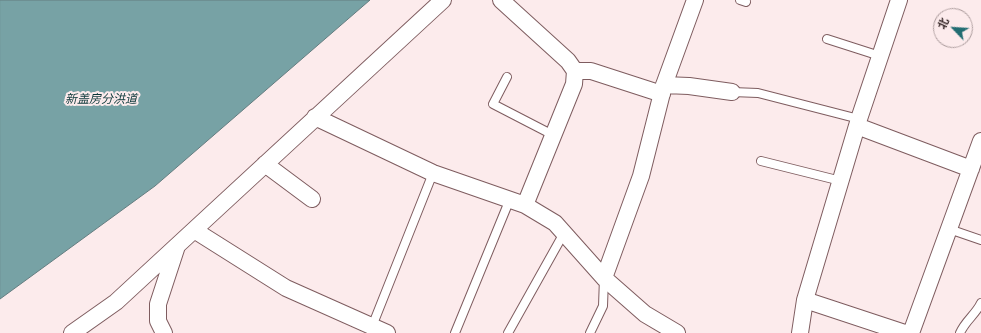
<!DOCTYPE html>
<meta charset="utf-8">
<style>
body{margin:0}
#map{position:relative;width:981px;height:333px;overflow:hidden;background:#fcebec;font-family:Arial,"Noto Sans SC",sans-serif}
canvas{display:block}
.north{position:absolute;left:933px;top:8px;width:40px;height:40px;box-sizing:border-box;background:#fcebec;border:1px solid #ad9d9e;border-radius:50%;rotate:295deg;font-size:11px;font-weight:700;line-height:16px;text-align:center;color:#372829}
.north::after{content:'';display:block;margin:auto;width:14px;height:18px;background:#226d72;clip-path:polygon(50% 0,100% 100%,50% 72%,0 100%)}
</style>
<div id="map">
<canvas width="981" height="333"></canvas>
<div class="north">北</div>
</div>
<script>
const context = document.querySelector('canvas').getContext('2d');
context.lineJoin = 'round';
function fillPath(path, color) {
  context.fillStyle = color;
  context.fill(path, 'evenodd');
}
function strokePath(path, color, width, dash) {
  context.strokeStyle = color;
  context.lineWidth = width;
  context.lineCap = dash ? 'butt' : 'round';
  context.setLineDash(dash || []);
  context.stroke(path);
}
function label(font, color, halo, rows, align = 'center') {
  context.font = font + ' Arial,"Noto Sans SC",sans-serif';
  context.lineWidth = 4;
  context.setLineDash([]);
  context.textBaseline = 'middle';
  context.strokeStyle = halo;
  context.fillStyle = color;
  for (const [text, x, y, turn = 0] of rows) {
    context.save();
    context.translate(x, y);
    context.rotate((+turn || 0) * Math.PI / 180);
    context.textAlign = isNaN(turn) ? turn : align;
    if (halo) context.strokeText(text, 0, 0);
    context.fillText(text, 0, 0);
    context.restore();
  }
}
const water = new Path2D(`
 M0 0H370L155 186 0 299Z`);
fillPath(water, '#77a2a5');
strokePath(water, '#647d80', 1);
const service = new Path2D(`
 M740 0 746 2
 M827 39 880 56
 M507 77 493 104 553 135
 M732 92 758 93 859 119
 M761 161 841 181
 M949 229 981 240
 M371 329 433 173
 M455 333 510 199
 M508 333 564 233
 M590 333 603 306 604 278
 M960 333C965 321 976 314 981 303`);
const minor = new Path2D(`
 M501 0 568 61 575 71 574 84 525 205
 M575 71H591L662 94
 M664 85 689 86 732 92
 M315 117 433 173 525 205 555 223 604 278 645 314 677 333
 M857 126 971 169
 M265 164 312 199
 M194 230 286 288 387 333
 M604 278 641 176 664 85 695 0
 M805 300 905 333
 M72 333 116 302 443 0
 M164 333 158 321V304L177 246
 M800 333 805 300 859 119 899 0
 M911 333 981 141`);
strokePath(service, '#7e5c5f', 10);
strokePath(minor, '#7e5c5f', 18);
strokePath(service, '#fff', 8);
strokePath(minor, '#fff', 16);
label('italic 12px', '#0a3638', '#fcebec', [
 ["新盖房分洪道",101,100]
]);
</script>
